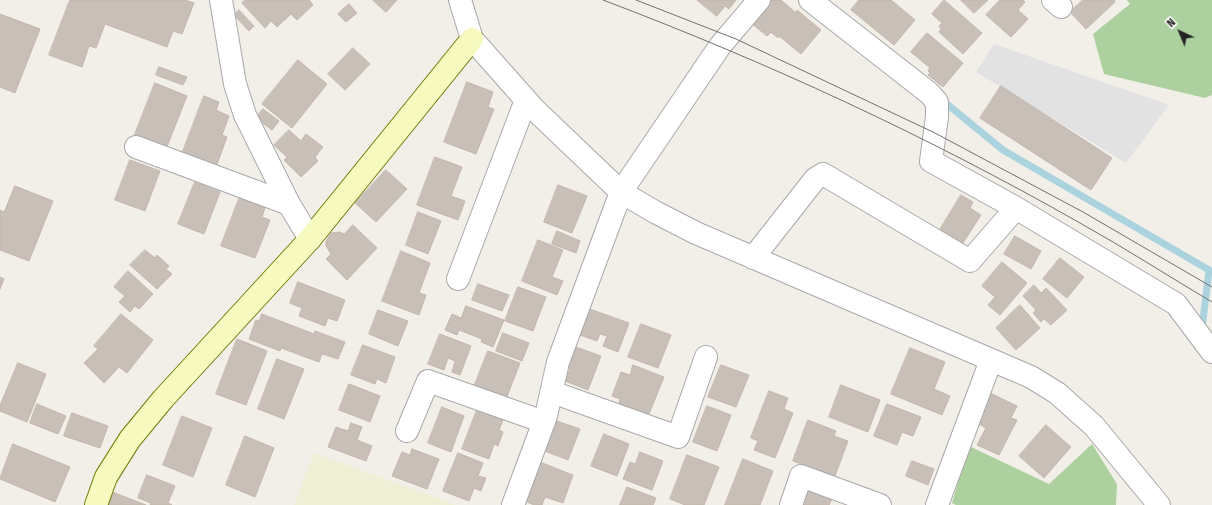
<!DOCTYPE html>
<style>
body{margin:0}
#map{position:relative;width:1212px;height:505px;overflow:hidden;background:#f2efe9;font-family:"Fira Sans Condensed",sans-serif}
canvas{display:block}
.north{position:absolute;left:1160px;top:12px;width:40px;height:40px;-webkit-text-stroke:3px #fff;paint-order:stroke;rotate:316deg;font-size:11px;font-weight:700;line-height:16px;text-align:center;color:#222}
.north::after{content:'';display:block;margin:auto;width:14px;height:18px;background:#222;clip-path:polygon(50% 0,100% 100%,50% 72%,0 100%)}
</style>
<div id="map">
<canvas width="1212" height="505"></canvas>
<div class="north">N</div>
</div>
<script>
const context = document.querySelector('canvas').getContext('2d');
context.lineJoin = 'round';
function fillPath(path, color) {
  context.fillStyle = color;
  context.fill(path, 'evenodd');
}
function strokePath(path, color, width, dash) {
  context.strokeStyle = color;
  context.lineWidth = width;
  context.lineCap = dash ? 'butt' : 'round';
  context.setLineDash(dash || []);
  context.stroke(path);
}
fillPath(new Path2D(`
 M314 453 456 505H294Z`), '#eef0d5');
fillPath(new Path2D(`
 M1127 0H1212V95L1205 98 1104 74 1093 34 1130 4Z
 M1092 444 1117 484 1116 505H956L952 503 969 446 1049 484Z`), '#add19e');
fillPath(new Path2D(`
 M994 44 1169 105 1126 163 976 72Z`), '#e2e2e2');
strokePath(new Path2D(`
 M942 100 1003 150 1209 270 1202 329`), '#aad3df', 7);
const building = new Path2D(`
 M70 0H185L194 3 182 34 173 31 167 47 105 24 96 48 89 46 82 67 49 55Z
 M245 0H309L313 5 297 20 291 14 277 27 271 21 265 28 242 3Z
 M373 0H397L386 12Z
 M697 0H736L729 9 725 6 717 16Z
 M770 0H781L796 13 797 10 821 30 801 54 779 36 778 38 771 32 767 36 751 23Z
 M859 0H891L915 20 894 45 851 10Z
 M944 0 982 33 963 54 939 32 941 29 939 26 942 23 932 14Z
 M961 0H988L974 13Z
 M1000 0H1023L1025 2 1018 10 1028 19 1011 37 986 15Z
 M1083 0H1114L1115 2 1086 29 1070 12Z
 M349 4 357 13 346 22 338 14Z
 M239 10 254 26 249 31 234 15Z
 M0 14 40 29 15 93 0 87Z
 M927 33 963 63 943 87 928 75 930 73 928 71 930 68 911 52Z
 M353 48 370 64 345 90 328 74Z
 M298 60 327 84 292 128 262 104Z
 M159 67 187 77 183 85 156 75Z
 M467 82 493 92 488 107 494 109 476 154 444 142Z
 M155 83 187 96 166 149 134 137Z
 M1001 86 1112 158 1091 190 980 118Z
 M204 96 219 102 216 110 229 116 222 135 227 137 216 167 182 154Z
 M263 109 279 121 272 130 256 118Z
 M289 130 301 141 306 134 323 147 315 157 318 161 301 177 284 160 287 157 274 145Z
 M435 157 462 167 451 196 465 201 458 220 417 205Z
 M130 160 160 171 145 211 115 200Z
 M386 170 407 189 376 222 355 203Z
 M195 182 220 192 204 234 178 224Z
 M558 185 587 196 572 233 544 222Z
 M15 186 53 201 29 261 0 250V210L4 212Z
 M961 195 973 202 970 208 981 215 963 243 952 236 950 240 938 233Z
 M240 196 266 205 262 217 270 220 255 258 221 246Z
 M418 212 441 221 428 254 406 245Z
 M353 225 377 248 347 280 326 259 331 254 326 246V241L331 233 340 232 344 234Z
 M557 231 580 241 576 253 552 244Z
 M1015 236 1041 251 1031 269 1004 254Z
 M538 240 563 250 552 277 563 281 557 295 522 281Z
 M145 250 155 258 157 255 169 266 166 269 172 274 157 289 130 265Z
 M401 251 430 263 419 293 426 295 419 315 382 301Z
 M1060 258 1084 277 1067 298 1043 279Z
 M1002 262 1027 283 1000 315 988 305 995 297 982 286Z
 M128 271 153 294 139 309 135 306 130 312 119 302 125 296 114 287Z
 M0 277 4 279 0 289Z
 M298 282 345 300 337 321 328 318 325 326 299 316 302 308 290 303Z
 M478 284 509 295 502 311 472 300Z
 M1034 285 1041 293 1046 288 1067 310 1051 325 1044 319 1041 322 1033 313 1036 310 1023 296Z
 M518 287 546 297 533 331 505 321Z
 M1020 305 1040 328 1016 350 996 328Z
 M466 306 504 320 493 347 481 342 482 339 459 330 457 335 445 330 452 314 461 318Z
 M587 308 629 323 618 352 603 346 607 336 600 334 597 341 577 334Z
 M378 310 408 321 398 346 369 334Z
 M121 314 153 340 127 373 119 367 104 383 84 363 98 349 94 346Z
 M262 314 314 334 315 331 345 342 338 359 322 354 319 362 281 348 280 351 249 339 256 320 259 321Z
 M641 324 671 335 658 368 628 357Z
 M503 333 529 343 522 361 496 351Z
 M440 334 471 346 460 375 452 372 455 361 448 358 444 370 428 364Z
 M237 339 267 351 246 405 216 394Z
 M363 345 395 357 386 383 377 379 375 384 351 375Z
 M573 346 601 356 588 390 565 381 570 369 564 367Z
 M910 348 945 362 934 389 950 396 942 415 891 394Z
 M488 351 520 363 506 399 474 387Z
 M277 359 304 369 284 419 258 409Z
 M18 363 46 374 27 422 0 411V406Z
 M633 365 664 377 649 414 619 403 620 399 612 396 621 372 630 375Z
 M721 365 749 375 736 407 708 397Z
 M349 384 380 396 370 422 339 410Z
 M841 385 880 400 868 432 829 417Z
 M769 391 788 398 784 409 793 413 775 458 754 450 758 441 751 438Z
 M986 391 1017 406 1011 418 1017 420 999 455 977 445 986 428 972 420Z
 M37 404 66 416 58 434 30 423Z
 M887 404 921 417 913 436 902 432 897 445 874 436Z
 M707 406 731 415 717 451 693 442Z
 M442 407 464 416 451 452 428 443Z
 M477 410 503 420 499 430 503 432 498 446 494 444 489 459 462 449Z
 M72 413 108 426 100 448 64 436Z
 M182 416 212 428 193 477 163 465Z
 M554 420 580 429 568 460 542 450Z
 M808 420 836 431 834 436 848 441 835 476 793 461Z
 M351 423 362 427 357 440 372 446 366 461 328 447 336 427 348 431Z
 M1046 425 1071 447 1044 478 1019 456Z
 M604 434 629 444 617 476 591 466Z
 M245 436 274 448 255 497 226 485Z
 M13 444 70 467 55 502 0 479Z
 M412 449 439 459 427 489 392 476 402 452 410 455Z
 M640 452 663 461 652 490 623 479 630 462 635 464Z
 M458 453 483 463 478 476 486 478 481 491 474 488 469 501 443 491Z
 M687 455 719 467 704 505H685L670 499Z
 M743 459 773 471 760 505H725Z
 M912 461 934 469 928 485 906 476Z
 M540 462 573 475 563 503 545 497 542 505H534L525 501Z
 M147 475 175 486 168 503 172 505H150L151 503 138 498Z
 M627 487 656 498 653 505H620Z
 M808 490 832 499 829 505H802Z
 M112 492 146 505H107Z`);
fillPath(building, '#c7bfb8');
strokePath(building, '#c4b6ab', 1);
const street = new Path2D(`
 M221 0 235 84 245 115 289 204 310 239
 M460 0 472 39 535 110 621 192 655 212 696 233 1031 377 1057 393 1094 426 1159 505
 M810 0 929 93 937 102V117L931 161 1016 208 1176 304 1212 352
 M1053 0 1061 7
 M136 147 289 204
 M753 258 815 179 823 174 970 261 1016 208
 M458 279 526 100
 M552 392 678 437 706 357
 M407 431 428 381 544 422
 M513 505 546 416 558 362 621 192 720 46 759 0
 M791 505 801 476 880 505
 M937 505 991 360`);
const secondary = new Path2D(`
 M96 505 106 477 130 439 163 399 310 239 472 39`);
strokePath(street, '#a9a9a9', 24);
strokePath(secondary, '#707d05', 24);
strokePath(street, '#fff', 22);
strokePath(secondary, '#f7fabf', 22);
strokePath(new Path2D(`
 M603 0C767 62 927 136 1080 223 1125 248 1168 276 1212 302
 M636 0 736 39 935 133 1083 212 1212 287`), '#707070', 1);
</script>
